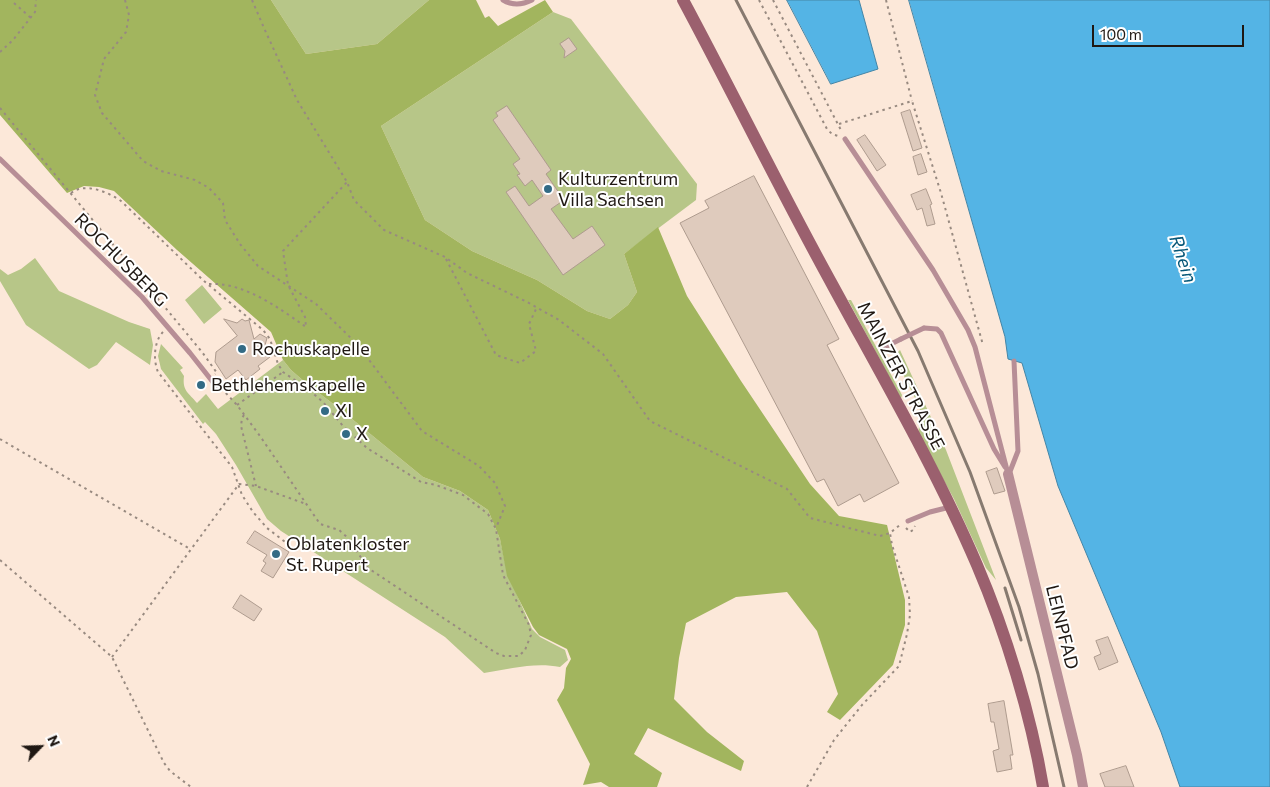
<!DOCTYPE html>
<style>
body{margin:0}
#map{position:relative;width:1270px;height:787px;overflow:hidden;background:#fce8d9;font-family:Commissioner,sans-serif}
canvas{display:block}
.north{position:absolute;left:15px;top:722px;width:50px;height:50px;-webkit-text-stroke:4px #fff;paint-order:stroke;rotate:66deg;font-size:14px;font-weight:700;line-height:20px;text-align:center;color:#1f1813}
.north::after{content:'';display:block;margin:auto;width:18px;height:22px;background:#1f1813;clip-path:polygon(50% 0,100% 100%,50% 72%,0 100%)}
.scale{position:absolute;left:1092px;top:25px;width:152px;height:22px;box-sizing:border-box;border:2px solid #1f1813;border-top:0;padding-left:6px;font-size:15px;line-height:18px;white-space:nowrap;color:#1f1813;-webkit-text-stroke:4px #fff;paint-order:stroke}
</style>
<div id="map">
<canvas width="1270" height="787"></canvas>
<div class="north">N</div>
<div class="scale">100 m</div>
</div>
<script>
const context = document.querySelector('canvas').getContext('2d');
context.lineJoin = 'round';
function fillPath(path, color) {
  context.fillStyle = color;
  context.fill(path, 'evenodd');
}
function strokePath(path, color, width, dash) {
  context.strokeStyle = color;
  context.lineWidth = width;
  context.lineCap = dash ? 'butt' : 'round';
  context.setLineDash(dash || []);
  context.stroke(path);
}
function label(font, color, halo, rows, align = 'center') {
  context.font = font + ' Commissioner,sans-serif';
  context.lineWidth = 4;
  context.setLineDash([]);
  context.textBaseline = 'middle';
  context.strokeStyle = halo;
  context.fillStyle = color;
  for (const [text, x, y, turn = 0] of rows) {
    context.save();
    context.translate(x, y);
    context.rotate((+turn || 0) * Math.PI / 180);
    context.textAlign = isNaN(turn) ? turn : align;
    if (halo) context.strokeText(text, 0, 0);
    context.fillText(text, 0, 0);
    context.restore();
  }
}
fillPath(new Path2D(`
 M271 0H429L377 44 306 54Z
 M553 12 571 19 697 184 696 200 624 254 637 292 628 305 610 319 587 311 537 280 472 251 425 220 381 126Z
 M35 258 59 291 129 322 150 329 153 345 150 365 116 342 97 365 89 369 26 325 0 281V269L8 275 21 269Z
 M202 285 222 309 204 324 185 300Z
 M848 300H851L902 395 901 399Z
 M161 344 183 368 180 370 184 376C182 391 189 393 197 403L206 394 218 409 283 360 291 370 306 383 341 410 423 477 460 491 488 510 500 539 507 572 532 629 540 637 565 650 568 660 560 667C534 662 510 669 484 673L445 637 281 531 267 519 236 465 216 434 205 422 203 424 161 369 158 356Z
 M900 350 946 450 996 580 986 568 954 499 918 433 921 415 919 406 896 360 897 353Z`), '#b7c688');
fillPath(new Path2D(`
 M0 0H271L306 54 377 44 429 0H476L485 18 489 16 498 26 545 0 553 12 381 126 425 220 472 251 537 280 587 311 610 319 628 305 637 292 624 254 658 227 687 296 741 381 810 484 839 516 887 525 905 600V625L893 665 840 720 827 712 838 694 817 631 787 592 736 597 686 623 679 658 674 699 707 732 744 761 741 771 648 728 634 754 662 773 657 787H609L601 782 583 785 590 764 557 700 564 688 566 668 571 659 567 649 539 635 533 627 507 576 500 539 488 510 460 491 423 477 341 410 306 383 291 370 283 360 271 332 177 250 114 191 99 187 84 186 67 193 0 115Z`), '#a2b55e');
const water = new Path2D(`
 M787 0H859L878 69 831 84Z
 M909 0H1270V787H1180L1161 732 1058 486 1022 363 1008 359 1005 337Z`);
fillPath(water, '#54b4e5');
strokePath(water, '#4485a6', 1);
const building = new Path2D(`
 M569 38 577 49 564 58 565 51 560 44Z
 M507 106 551 170 546 174 564 200 551 209 573 239 592 226 605 245 563 275 506 192 515 186 529 206 543 196 532 180 525 186 517 175 520 174 513 164 520 159 493 120 498 116 496 113Z
 M910 110 922 148 913 151 901 113Z
 M865 135 886 165 877 171 857 140Z
 M921 154 927 172 918 175 913 157Z
 M754 176 839 339 827 345 899 483 864 502 860 494 838 506 824 479 817 482 680 223 709 208 705 201Z
 M926 189 932 204 930 205 935 224 927 226 922 208 917 210 911 195Z
 M224 319 237 323 242 319 245 321 249 320 254 339 260 334 267 338 264 349 270 357 258 366 260 369 246 380 238 370 226 379 215 362 216 352 237 336Z
 M997 468 1005 491 994 494 986 472Z
 M255 531 289 552 273 578 261 571 266 563 263 561 267 555 247 543Z
 M241 595 262 609 254 621 233 608Z
 M1108 637 1118 662 1099 670 1094 657 1101 654 1096 641Z
 M1004 701 1013 755H1010L1012 769 997 772 993 751 999 749 994 722H991L988 704Z
 M1126 766 1134 787H1105L1100 774Z`);
fillPath(building, '#dfcbbd');
strokePath(building, '#ae9b8e', 1);
strokePath(new Path2D(`
 M125 0 129 15 126 32 104 59 95 95 102 113 143 161 161 171 195 180 209 188 223 203 225 220 240 244 258 266 316 304 358 345 422 431 479 466 495 483 505 506 496 528
 M252 0 264 28 297 100 347 182 354 200 384 230 445 257 467 273 527 302 559 320 603 354 650 421 787 489 810 518 880 536 890 533
 M759 0 827 129 832 134 838 136
 M773 0 842 132
 M886 0 912 101
 M14 3 31 18
 M0 52 13 40 35 12 36 0
 M0 108 202 352 217 373 215 374
 M839 124 912 101 941 193 983 345
 M71 193C85 182 108 192 121 201L204 281 263 330 270 339 278 364 283 372 308 389 323 402 343 426 367 448 421 482 436 485 463 495 488 514 496 529 503 575 529 625 531 635 525 650 519 656H504L496 653 368 568 348 538 339 530 320 524 260 436 237 405 223 390
 M446 259 496 355 520 363 536 351 529 324 537 307
 M209 284C244 282 279 308 306 327L305 317 288 285 283 251 347 182
 M163 332C154 341 153 360 158 372L232 467 242 495 253 512 267 528 289 545
 M237 405 283 372
 M244 415 242 418 241 426 256 486
 M0 439 190 549
 M906 528 910 532 913 530 915 526
 M0 560 112 657 164 763 170 771 191 787
 M112 657 239 484 256 486 306 504
 M807 787 834 740 862 705 899 666 907 634 910 615 909 597 892 545 890 533 901 524`), '#988a80', 2, [2.5, 4]);
strokePath(new Path2D(`
 M503 0C513 6 522 5 532 0
 M845 139 933 270 968 330 975 347 1008 474
 M0 159 142 297 190 353 216 386
 M924 328 937 329 941 333 994 449 1005 467
 M883 348 901 339
 M1009 474 1018 451 1014 361
 M908 521 930 512 950 507`), '#b78e96', 5);
strokePath(new Path2D(`
 M1008 474 1077 755 1083 787`), '#b78e96', 10);
strokePath(new Path2D(`
 M683 0C734 95 781 192 833 286 883 378 936 469 977 565 1006 633 1031 715 1043 787`), '#9b606e', 12);
strokePath(new Path2D(`
 M736 0 918 351 970 472 1019 607 1038 674 1064 787
 M1005 588 1021 640`), '#877a70', 3);
strokePath(new Path2D(`
 M901 339 924 328`), '#b78e96', 5);
for (const [x, y, r, color] of [
 [548,189,5,"#336b85"],
 [242,349,5,"#336b85"],
 [201,385,5,"#336b85"],
 [325,411,5,"#336b85"],
 [346,434,5,"#336b85"],
 [276,554,5,"#336b85"]
]) {
  const dot = new Path2D();
  dot.arc(x, y, r, 0, 2 * Math.PI);
  context.fillStyle = color;
  context.fill(dot);
  strokePath(dot, '#fff', 2);
}
label('18px', '#1f1813', '#fff', [
 ["Kulturzentrum",558,179],
 ["Villa Sachsen",558,200],
 ["Rochuskapelle",252,349],
 ["Bethlehemskapelle",211,385],
 ["XI",335,411],
 ["X",356,434],
 ["Oblatenkloster",286,544],
 ["St. Rupert",286,565]
], 'left');
label('18px', '#1f1813', '#fff', [
 ["ROCHUSBERG",121,260,45],
 ["MAINZER STRASSE",901,376,62],
 ["LEINPFAD",1062,627,76]
]);
label('italic 19px', '#075778', '#fff', [
 ["Rhein",1183,259,71]
]);
</script>
